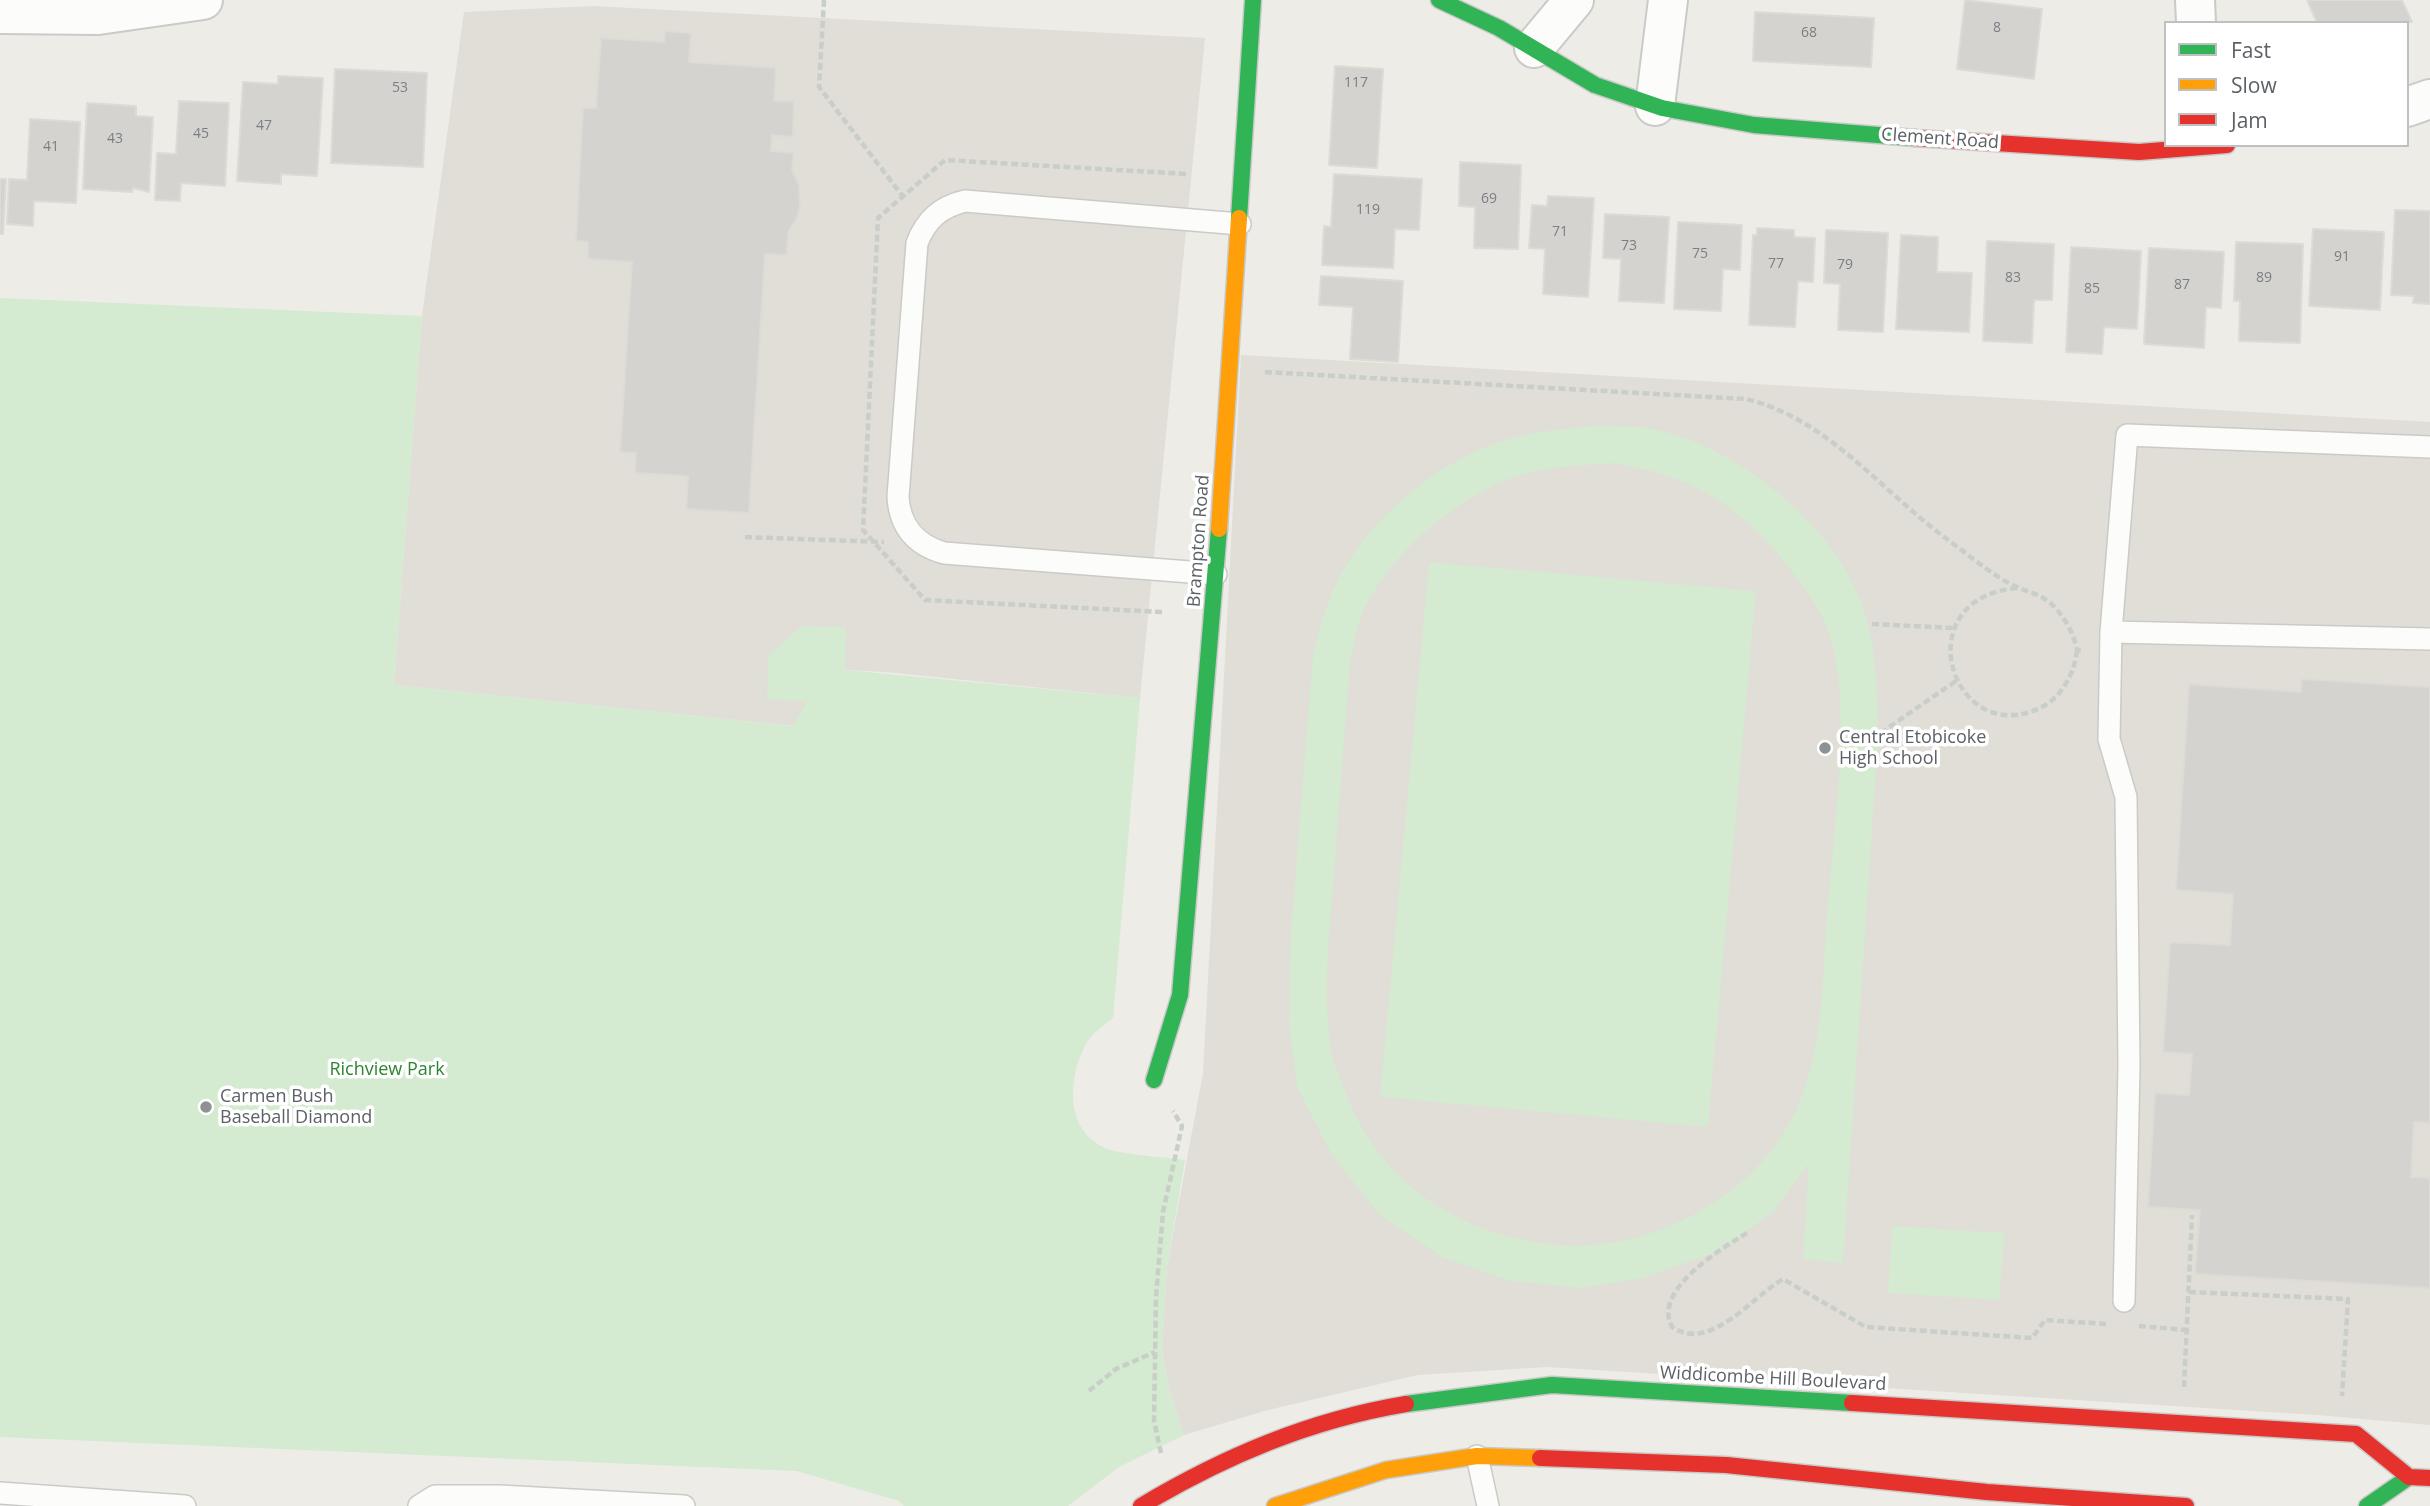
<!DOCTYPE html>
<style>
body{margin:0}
#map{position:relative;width:2430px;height:1506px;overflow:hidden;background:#edece7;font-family:"Open Sans",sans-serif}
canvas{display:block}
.legend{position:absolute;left:2164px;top:21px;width:245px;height:126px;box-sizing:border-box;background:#fff;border:2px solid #bec0c2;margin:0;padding:9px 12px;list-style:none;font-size:21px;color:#5c6166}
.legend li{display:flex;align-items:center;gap:14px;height:35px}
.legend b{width:35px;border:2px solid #bec0c2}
</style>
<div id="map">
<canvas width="2430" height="1506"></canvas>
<ul class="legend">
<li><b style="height:9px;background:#30b455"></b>Fast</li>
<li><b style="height:9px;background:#ff9f0a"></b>Slow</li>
<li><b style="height:9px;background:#e5322d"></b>Jam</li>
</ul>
</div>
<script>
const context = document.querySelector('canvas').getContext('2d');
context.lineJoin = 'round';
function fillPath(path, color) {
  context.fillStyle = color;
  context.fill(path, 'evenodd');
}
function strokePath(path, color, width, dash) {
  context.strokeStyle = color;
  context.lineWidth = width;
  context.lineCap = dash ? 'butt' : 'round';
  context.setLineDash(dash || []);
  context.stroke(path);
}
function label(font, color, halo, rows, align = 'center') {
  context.font = font + ' "Open Sans",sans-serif';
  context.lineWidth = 7;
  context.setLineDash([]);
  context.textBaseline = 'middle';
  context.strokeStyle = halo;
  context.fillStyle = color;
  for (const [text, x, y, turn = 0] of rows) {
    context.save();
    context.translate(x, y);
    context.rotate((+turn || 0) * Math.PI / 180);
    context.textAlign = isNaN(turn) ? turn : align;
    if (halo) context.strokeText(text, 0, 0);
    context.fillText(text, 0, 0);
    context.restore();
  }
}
fillPath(new Path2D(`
 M593 6 1205 38 1140 698 885 672 825 669 794 726 394 685 422 316 464 12Z
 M1241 355 2430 422V1425L2317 1415 1547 1367 1418 1375 1268 1410 1184 1435 1170 1392 1162 1350 1167 1266 1203 1073Z`), '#e0ded7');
fillPath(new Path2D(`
 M0 298 422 316 394 685 793 726 807 701 767 699 768 656 802 626 846 627 845 670 1140 698 1113 1018C1104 1025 1091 1034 1086 1044 1068 1077 1064 1129 1105 1148 1122 1155 1165 1157 1185 1160L1167 1266 1162 1350 1170 1392 1184 1435 1119 1467 1068 1506H904L899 1501 797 1471 0 1437Z
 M1594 426C1615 427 1638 425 1658 430 1739 449 1829 521 1860 599 1878 644 1877 693 1878 741L1843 1263 1803 1259 1809 1163 1773 1212 1719 1251 1643 1278 1581 1288 1510 1281 1442 1257 1380 1215 1333 1157 1297 1087 1289 1024 1291 929 1313 654C1320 625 1327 599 1342 573 1376 510 1450 452 1520 436 1544 430 1570 429 1594 426ZM1612 463C1681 474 1726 495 1773 549 1791 570 1812 595 1824 621 1856 688 1833 837 1827 913 1821 995 1825 1082 1771 1151 1723 1212 1637 1251 1560 1245 1465 1237 1382 1187 1347 1096 1342 1082 1335 1068 1332 1054 1322 998 1329 941 1333 885 1339 811 1344 737 1350 663 1353 651 1354 638 1358 626 1378 565 1444 507 1502 482 1535 467 1576 466 1612 463Z
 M1429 562 1756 591 1708 1127 1380 1097Z
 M1892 1226 2005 1233 1999 1300 1888 1293Z`), '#d4ead1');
const building = new Path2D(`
 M1965 0 2042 9 2034 79 1957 69Z
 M2307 0H2402L2412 22 2317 23Z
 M1755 12 1874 18 1871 67 1753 61Z
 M665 31 691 33 689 62 776 68 774 101H794L793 137 772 135 771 151 794 153 792 170 799 185 800 205 797 218 788 232 787 255 765 254 749 513 686 509 688 476 635 473 636 453 620 452 632 262 588 259V242L576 241 583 108H596L601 38 664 42Z
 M1335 66 1383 69 1377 168 1329 165Z
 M335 69 427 73 423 167 331 163Z
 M278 76 323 78 317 176 281 174V184L237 181 243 82 278 84Z
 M179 101 229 103 225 186 181 183 180 201 155 200 157 153 176 154Z
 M87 103 136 106V116L153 117 149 192 133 188 132 192 83 189Z
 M30 119 80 122 76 203 34 201 33 226 7 224 9 179 27 180Z
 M1460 162 1521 165 1518 249 1474 248 1475 207 1459 206Z
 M1334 174 1422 179 1419 230 1395 229 1393 268 1322 265 1324 226 1331 227Z
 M0 179H6L3 234H0Z
 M1548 196 1594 198 1588 297 1543 294 1545 249 1529 248 1532 205 1547 206Z
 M2395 210 2430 211V304L2413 303 2414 296 2391 295Z
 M1605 214 1669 217 1664 303 1619 301 1621 259 1603 258Z
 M1678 222 1742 225 1740 270 1723 269 1721 311 1674 309Z
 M1757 228 1794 230V237L1815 238 1813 282 1798 281 1795 327 1749 325 1753 235H1757Z
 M2313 229 2384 232 2380 310 2309 306Z
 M1826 230 1888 233 1883 332 1838 330 1840 284 1824 283Z
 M1901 235 1938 237 1937 272 1972 273 1969 332 1896 329Z
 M1987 241 2054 244 2052 300H2034L2032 343 1983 341Z
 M2236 242 2303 244 2300 343 2239 341 2240 301H2234Z
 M2071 247 2141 251 2137 329 2104 327 2102 354 2066 352Z
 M2149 248 2224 252 2221 308 2206 307 2204 348 2144 344Z
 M1321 276 1403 281 1398 362 1350 359 1353 307 1319 305Z
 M2301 679 2430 687V1123L2414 1122 2411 1177 2430 1178V1288L2195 1274 2200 1210 2148 1207 2155 1093 2189 1095 2192 1054 2163 1052 2170 942 2230 945 2233 894 2176 890 2189 684 2301 692Z`);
fillPath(building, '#d4d3d0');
strokePath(building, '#dcdbd6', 2);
const lane = new Path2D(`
 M1216 574 944 553C916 545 900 527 898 497L917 243C926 220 940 207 965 201L1240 224
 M2111 632 2430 639
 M2124 1301 2129 1066 2126 797 2109 739 2111 632 2127 435 2430 447
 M1477 1456 1488 1506
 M0 1493 185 1506
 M419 1506 435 1496H499L684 1506`);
const street = new Path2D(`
 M2195 0 2196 23
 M0 14 98 15 203 0
 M1534 48 1574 0
 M1655 106 1668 0
 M2407 107 2430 99`);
const fast = new Path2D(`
 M1439 0 1499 28 1595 85 1662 108 1754 125 1915 138
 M1239 218 1253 0
 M1154 1080 1180 995 1219 529
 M1406 1404 1552 1385 1852 1403
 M2367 1506 2409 1477`);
const slow = new Path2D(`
 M1219 529 1239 218
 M1275 1506 1386 1470 1477 1456 1540 1458`);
const jam = new Path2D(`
 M1915 138 2139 152 2227 145
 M1852 1403 2356 1434 2409 1477 2430 1478
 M1540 1458 1726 1465 1987 1492 2186 1506
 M1141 1506C1225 1456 1310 1420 1406 1404`);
strokePath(lane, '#cacac9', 24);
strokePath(street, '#cacac9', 42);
strokePath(fast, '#c9c9c8', 19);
strokePath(slow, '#c9c9c8', 19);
strokePath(jam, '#c9c9c8', 19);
strokePath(new Path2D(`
 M824 0 819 87 904 198
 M1265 372 1746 399C1826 418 1880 489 1944 537 1967 553 1993 577 2019 588 2029 592 2038 594 2048 601 2062 612 2074 633 2077 650L2082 651
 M745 537 884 542
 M2017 588C1903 598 1952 752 2042 707 2062 697 2075 672 2077 650
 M1162 612 925 600 863 530 878 218 945 160 1187 174
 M1872 624 1953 628
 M1872 739 1956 681
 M1747 1233C1721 1249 1652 1290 1672 1327 1710 1353 1752 1297 1783 1279L1866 1327 2032 1338 2045 1320 2106 1324
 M2189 1292 2348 1299 2342 1396
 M2139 1326 2187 1330
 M2184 1387 2192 1215
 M1089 1391 1116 1369 1155 1352
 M1161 1453 1154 1421 1156 1297 1163 1212 1182 1126 1173 1111`), '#c9cec9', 4.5, [7, 3.5]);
strokePath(lane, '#fcfcfb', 21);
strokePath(street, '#fcfcfb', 38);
strokePath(fast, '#30b455', 16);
strokePath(slow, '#ff9f0a', 16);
strokePath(jam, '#e5322d', 16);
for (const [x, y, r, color] of [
 [1825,748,7,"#8f9293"],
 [206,1107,7,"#8f9293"]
]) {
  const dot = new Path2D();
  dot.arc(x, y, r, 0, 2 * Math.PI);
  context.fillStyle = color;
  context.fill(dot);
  strokePath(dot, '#fff', 2.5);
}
label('14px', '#7b7f82', null, [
 ["8",1997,28],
 ["68",1809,33],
 ["117",1356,83],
 ["53",400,88],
 ["47",264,126],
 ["45",201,134],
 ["43",115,139],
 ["41",51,147],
 ["69",1489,199],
 ["119",1368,210],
 ["71",1560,232],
 ["73",1629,246],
 ["75",1700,254],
 ["91",2342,257],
 ["77",1776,264],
 ["79",1845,265],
 ["83",2013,278],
 ["89",2264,278],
 ["87",2182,285],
 ["85",2092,289]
]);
label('18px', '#5c6166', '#fff', [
 ["Clement Road",1940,139,4],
 ["Brampton Road",1199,541,-86],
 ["Widdicombe Hill Boulevard",1773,1379,3]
]);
label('18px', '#5c6166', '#fff', [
 ["Central Etobicoke",1839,738],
 ["High School",1839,759],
 ["Carmen Bush",220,1097],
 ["Baseball Diamond",220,1118]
], 'left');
label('18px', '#2d8430', '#fff', [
 ["Richview Park",387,1070]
]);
</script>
